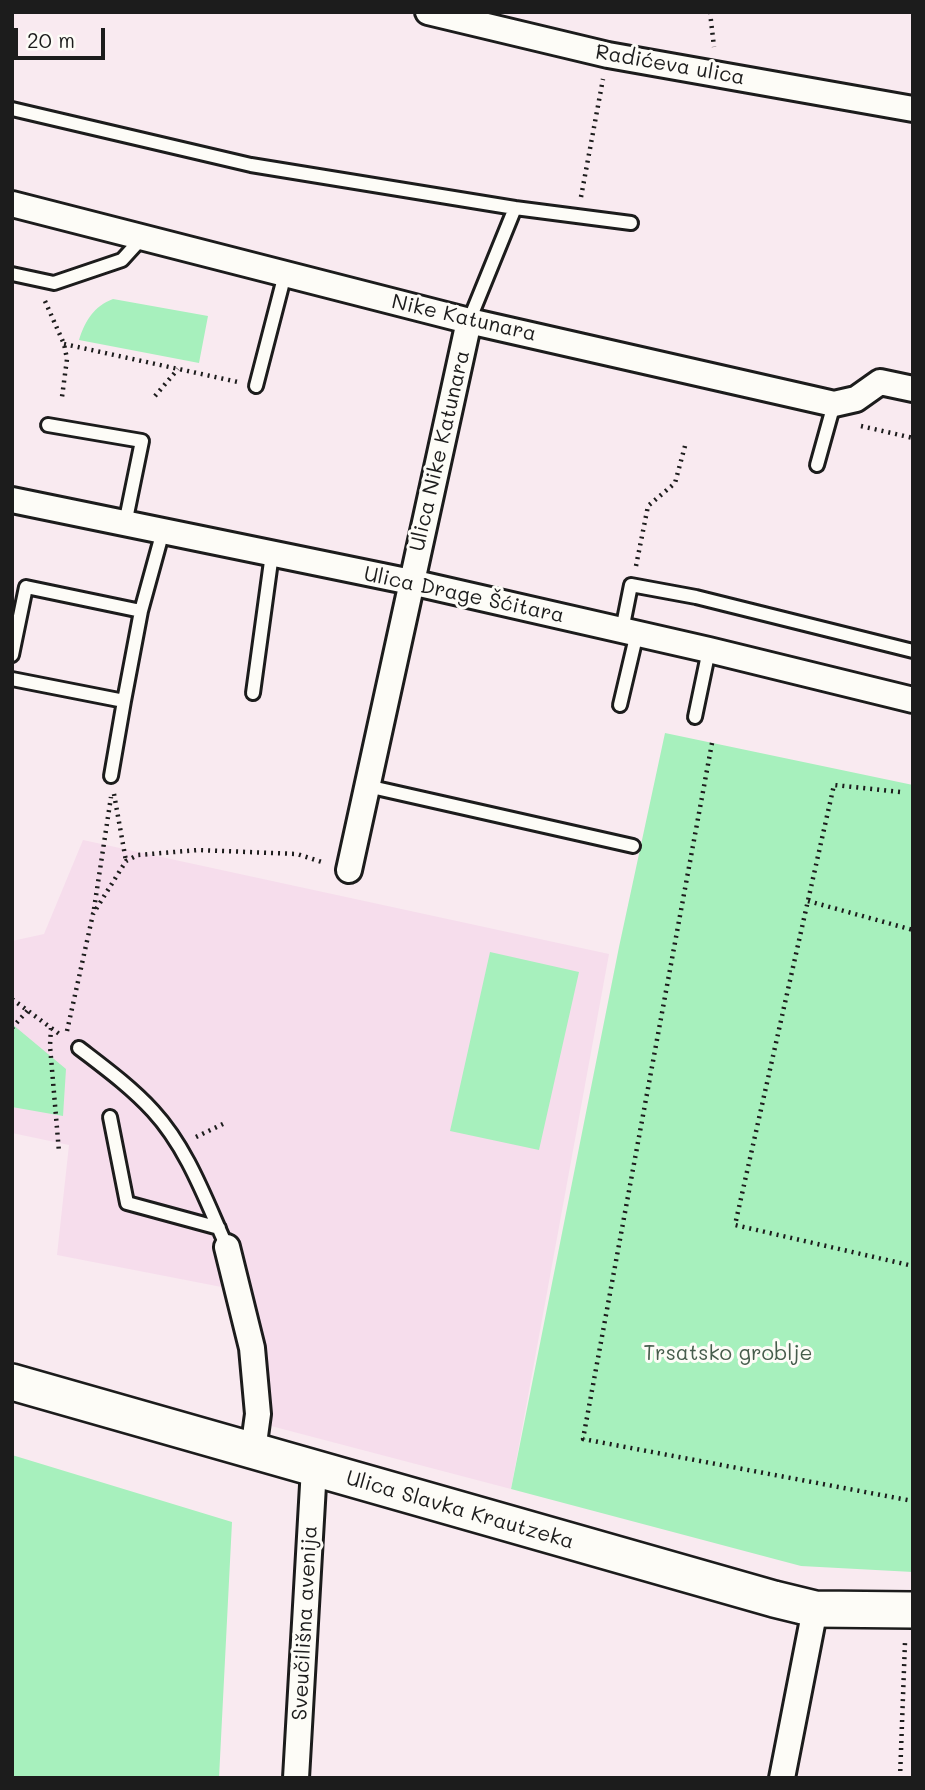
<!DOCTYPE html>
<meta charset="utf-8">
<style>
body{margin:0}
#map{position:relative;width:925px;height:1790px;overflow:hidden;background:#f9eaf0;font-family:Mali,sans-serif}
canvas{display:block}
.frame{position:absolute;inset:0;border:14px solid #1c1c1c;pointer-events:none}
.scale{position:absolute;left:14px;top:28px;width:91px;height:32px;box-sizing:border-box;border:4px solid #1c1c1c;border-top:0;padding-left:9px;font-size:21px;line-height:24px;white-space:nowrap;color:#1c1c1c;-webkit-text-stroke:5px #fdfcf7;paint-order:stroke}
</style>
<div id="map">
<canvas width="925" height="1790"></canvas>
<div class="frame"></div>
<div class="scale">20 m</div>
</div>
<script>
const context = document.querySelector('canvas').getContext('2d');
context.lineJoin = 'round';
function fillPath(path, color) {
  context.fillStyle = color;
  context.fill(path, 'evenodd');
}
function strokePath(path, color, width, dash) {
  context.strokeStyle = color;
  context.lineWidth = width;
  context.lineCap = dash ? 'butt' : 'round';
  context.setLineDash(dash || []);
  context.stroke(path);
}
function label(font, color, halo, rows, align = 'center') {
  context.font = font + ' Mali,sans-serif';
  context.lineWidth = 6;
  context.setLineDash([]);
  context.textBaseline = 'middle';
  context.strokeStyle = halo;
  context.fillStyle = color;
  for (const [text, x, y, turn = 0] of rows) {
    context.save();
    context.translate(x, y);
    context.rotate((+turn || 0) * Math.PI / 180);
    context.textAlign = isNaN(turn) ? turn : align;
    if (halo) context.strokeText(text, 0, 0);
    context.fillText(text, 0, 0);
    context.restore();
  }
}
fillPath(new Path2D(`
 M83 840 609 954 511 1489 271 1426 237 1290 57 1255 69 1145 12 1133V941L44 934Z`), '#f6ddec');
fillPath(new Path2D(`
 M113 299 208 316 199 363 79 340C85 321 94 306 113 299Z
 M665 733 913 785V1572L801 1566 511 1489 619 947Z
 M490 952 579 972 539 1150 450 1131Z
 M12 1024 66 1069 63 1116 12 1107Z
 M12 1455 232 1522 219 1778H12Z`), '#a7f0bd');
const lane = new Path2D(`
 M12 109 251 165 515 208 469 321
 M515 208 631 223
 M12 274 54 283 122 260 142 238
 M256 386 285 274
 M48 425 142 441 125 524
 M817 465 834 404
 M622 630 631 585 696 597 913 651
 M12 655 26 587 141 611
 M12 679 124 701 141 611 163 531
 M253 693 272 554
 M620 705 637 633
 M695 717 709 650
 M111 776 124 701
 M367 786 633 846
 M79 1048C105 1068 131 1087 153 1111 188 1149 206 1201 227 1247
 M110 1117 127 1203 219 1228`);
const street = new Path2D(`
 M428 12 608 55 913 109
 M12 204 469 321 834 404 856 399 880 382 913 389
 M12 500 411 582 709 650 913 700
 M349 870 469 321
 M227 1247 252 1348 258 1414 253 1451
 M296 1778 314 1468
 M782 1778 815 1609`);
const secondary = new Path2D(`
 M12 1382 774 1599 815 1609 913 1610`);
strokePath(lane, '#1c1c1c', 18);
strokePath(street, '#1c1c1c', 30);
strokePath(secondary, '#1c1c1c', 40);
strokePath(new Path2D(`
 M710 12 714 47
 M581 197 603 79
 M45 301 64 344 67 359 62 397
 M64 344 238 382
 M155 396 178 369
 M861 426 913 438
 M636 566 648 506 675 483 685 446
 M712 743 583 1439 913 1501
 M900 792 834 785 735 1225 913 1266
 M114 794 126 861
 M808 901 913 930
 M94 909 111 797
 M12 999 62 1036
 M12 1028 28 1010
 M51 1028 50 1046 59 1152
 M67 1031 93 914 126 861 138 855 198 850 297 854 325 863
 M196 1137 227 1122
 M900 1778 905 1642`), '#1c1c1c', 4.5, [2, 5]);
strokePath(lane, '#fdfcf7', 12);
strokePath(street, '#fdfcf7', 24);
strokePath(secondary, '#fdfcf7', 35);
label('21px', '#1c1c1c', '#fdfcf7', [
 ["Radićeva ulica",670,65,10],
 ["Nike Katunara",464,318,13],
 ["Ulica Nike Katunara",440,451,-77],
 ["Ulica Drage Šćitara",464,595,12],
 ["Ulica Slavka Krautzeka",460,1510,16],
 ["Sveučilišna avenija",305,1623,-87]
]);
label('21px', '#465c4c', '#fdfcf7', [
 ["Trsatsko groblje",728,1354]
]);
</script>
